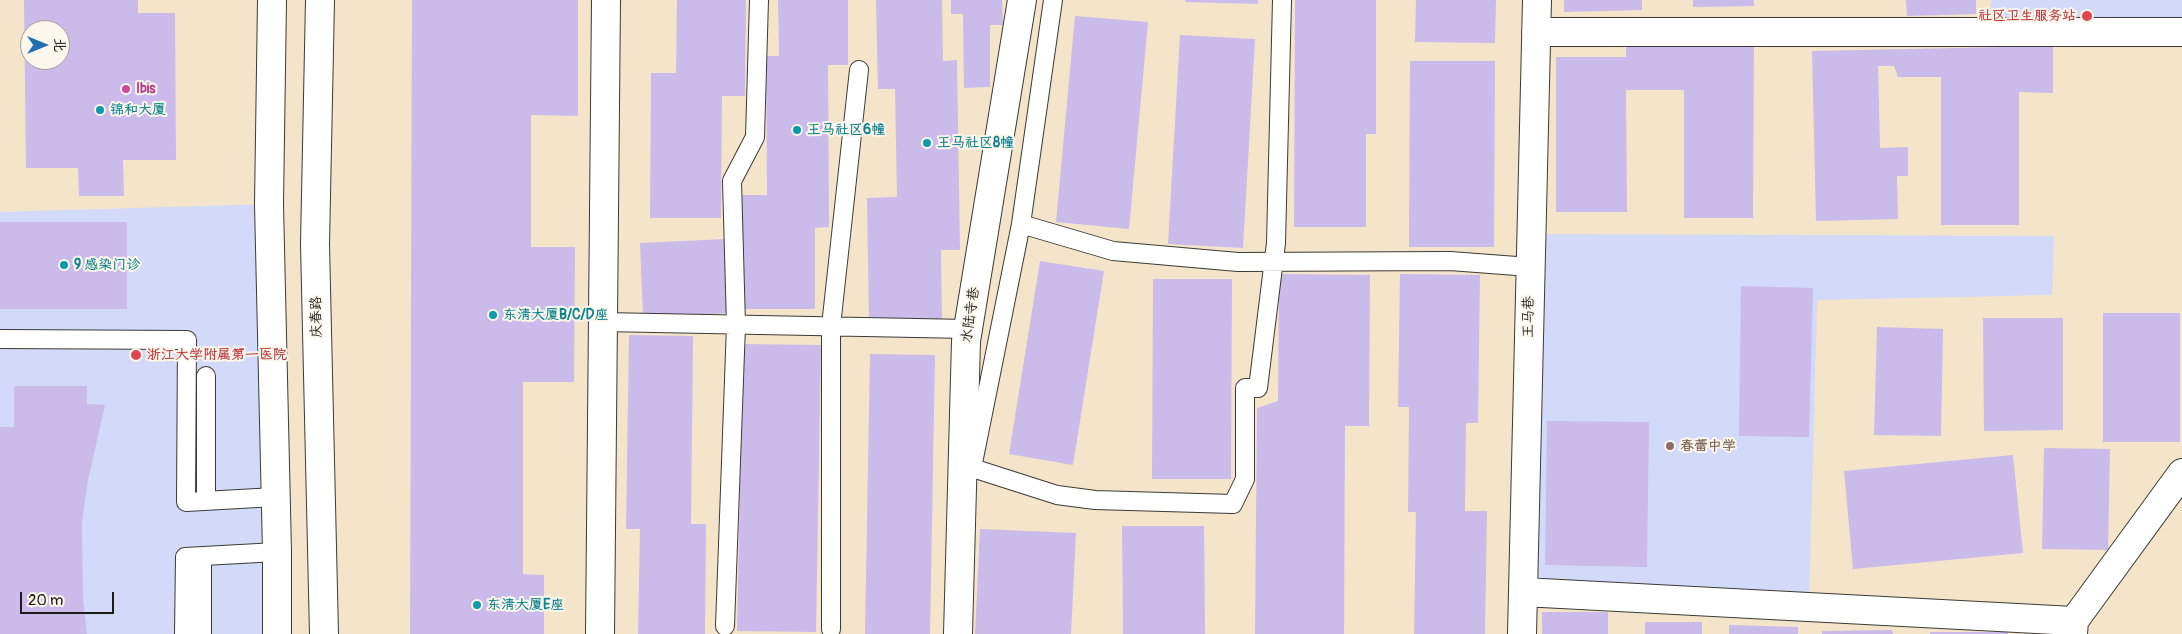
<!DOCTYPE html>
<meta charset="utf-8">
<style>
body{margin:0}
#map{position:relative;width:2182px;height:634px;overflow:hidden;background:#f4e4ca;font-family:Pangolin,"LXGW WenKai TC",sans-serif}
canvas{display:block}
.north{position:absolute;left:20px;top:20px;width:50px;height:50px;box-sizing:border-box;background:#fbf7ec;border:1px solid #a29f99;border-radius:50%;rotate:90deg;font-size:14px;font-weight:700;line-height:20px;text-align:center;color:#1c1c1c}
.north::after{content:'';display:block;margin:auto;width:18px;height:22px;background:#1f6fb2;clip-path:polygon(50% 0,100% 100%,50% 72%,0 100%)}
.scale{position:absolute;left:20px;top:592px;width:94px;height:22px;box-sizing:border-box;border:2px solid #1c1c1c;border-top:0;padding-left:6px;font-size:15px;line-height:18px;white-space:nowrap;color:#1c1c1c;-webkit-text-stroke:4px #fbf7ec;paint-order:stroke}
</style>
<div id="map">
<canvas width="2182" height="634"></canvas>
<div class="north">北</div>
<div class="scale">20 m</div>
</div>
<script>
const context = document.querySelector('canvas').getContext('2d');
context.lineJoin = 'round';
function fillPath(path, color) {
  context.fillStyle = color;
  context.fill(path, 'evenodd');
}
function strokePath(path, color, width, dash) {
  context.strokeStyle = color;
  context.lineWidth = width;
  context.lineCap = dash ? 'butt' : 'round';
  context.setLineDash(dash || []);
  context.stroke(path);
}
function label(font, color, halo, rows, align = 'center') {
  context.font = font + ' Pangolin,"LXGW WenKai TC",sans-serif';
  context.lineWidth = 4;
  context.setLineDash([]);
  context.textBaseline = 'middle';
  context.strokeStyle = halo;
  context.fillStyle = color;
  for (const [text, x, y, turn = 0] of rows) {
    context.save();
    context.translate(x, y);
    context.rotate((+turn || 0) * Math.PI / 180);
    context.textAlign = isNaN(turn) ? turn : align;
    if (halo) context.strokeText(text, 0, 0);
    context.fillText(text, 0, 0);
    context.restore();
  }
}
fillPath(new Path2D(`
 M1991 0H2182V32H1991Z
 M269 204 277 634H0V212Z
 M1531 234 2054 236 2052 295 1817 300 1809 607 1523 592Z`), '#d3d9f9');
fillPath(new Path2D(`
 M24 0H138V13H175L176 160H123L124 196H79L78 168H26ZM30 30H60V60H30Z
 M412 0H578V116L531 115V247H575L574 382H523V574L544 575V634H410Z
 M677 0H746L745 96H722L721 218H650L651 73H676Z
 M778 0H848V65H828L829 227 815 228V309H742L741 195H767L766 56H779Z
 M876 0H942L943 61 957 60 960 250H941L942 321 869 322 867 198 897 197 895 89H878Z
 M951 0H1002L1003 25H990V87L964 88 963 14H951Z
 M1185 0H1258V4L1185 2Z
 M1295 0H1376V134H1366V227H1294Z
 M1416 0H1496L1495 43 1415 42Z
 M1564 0H1642V10L1564 12Z
 M1693 0H1754V6L1693 7Z
 M1906 0H1976V14L1907 16Z
 M1075 16 1148 22 1129 229 1056 222Z
 M1180 35 1255 39 1243 248 1168 244Z
 M1626 43H1754L1753 218H1684V90H1626L1627 212H1556V57H1626Z
 M2053 46V93L2019 92V225H1941V77H1898L1894 66H1878L1880 148 1908 147V176H1897L1898 219 1816 221 1812 51Z
 M1410 61H1495L1494 247H1409Z
 M0 222H127V309H0Z
 M726 239 729 313 643 317 640 243Z
 M1040 261 1104 271 1073 465 1009 454Z
 M1279 274 1370 275 1369 426H1345L1344 634H1255L1257 408 1278 401Z
 M1400 274 1480 275 1478 423H1466L1465 511H1487L1485 634H1414L1416 512H1408L1409 407H1398Z
 M1153 279H1232L1231 479H1152Z
 M1741 286 1813 288 1809 437 1739 436Z
 M2103 313H2180V442H2103Z
 M1983 318H2063V430L1984 431Z
 M1877 327 1943 329 1941 436 1874 435Z
 M629 335 693 336 691 524H706L705 634H638L640 529H626Z
 M743 344 821 345 816 632 737 631Z
 M870 354 935 355 930 634H865Z
 M14 386H87V404L105 405 88 480 82 522 83 599 87 634H0V427H14Z
 M1547 421 1649 422 1647 567 1545 565Z
 M2044 448 2110 449 2108 550 2042 549Z
 M2013 455 2023 553 1853 569 1844 471Z
 M1122 526H1204L1205 634H1123Z
 M980 529 1076 533 1071 634H975Z
 M1542 612H1608V634H1542Z
 M1645 622H1702V634H1645Z
 M1729 625 1798 627V634H1729Z
 M1892 630 1893 634H1822V631Z
 M1930 632H2008V634H1930Z`), '#cabbea');
const lane = new Path2D(`
 M1053 0 1021 224 1113 251 1238 262 1450 261 1530 267
 M603 322 968 329
 M0 339 187 340 186 502 275 497
 M963 465 1057 495 1095 500 1233 504 1245 479V388H1258L1276 243 1282 0
 M972 468 1021 224
 M206 501V376
 M725 626 736 325 732 181 755 137 759 0
 M831 629V326L859 70
 M184 634 185 557 277 552
 M202 634V556`);
const street = new Path2D(`
 M1536 32H2182
 M1523 592 2074 621
 M600 634 606 0
 M958 634 966 341 1022 0
 M1522 634 1537 0
 M2073 634 2074 621 2182 473`);
const primary = new Path2D(`
 M272 0 269 204 277 552V634
 M320 0 315 244 324 634`);
strokePath(lane, '#3c3a36', 20);
strokePath(street, '#3c3a36', 30);
strokePath(primary, '#3c3a36', 30);
strokePath(lane, '#fff', 18);
strokePath(street, '#fff', 28);
strokePath(primary, '#fff', 28);
for (const [x, y, r, color] of [
 [2087,16,6,"#e0444e"],
 [126,89,5,"#d1479c"],
 [100,110,5,"#0f9aa8"],
 [797,130,5,"#0f9aa8"],
 [927,143,5,"#0f9aa8"],
 [64,265,5,"#0f9aa8"],
 [493,315,5,"#0f9aa8"],
 [136,355,6,"#e0444e"],
 [1670,446,5,"#8d6e63"],
 [477,605,5,"#0f9aa8"]
]) {
  const dot = new Path2D();
  dot.arc(x, y, r, 0, 2 * Math.PI);
  context.fillStyle = color;
  context.fill(dot);
  strokePath(dot, '#fbf7ec', 2);
}
label('bold 14px', '#be3a42', '#fbf7ec', [
 ["社区卫生服务站",2076,16],
 ["浙江大学附属第一医院",147,355,"left"]
], 'right');
label('bold 14px', '#b23c85', '#fbf7ec', [
 ["Ibis",136,89]
], 'left');
label('bold 14px', '#0d838f', '#fbf7ec', [
 ["锦和大厦",110,110],
 ["王马社区6幢",807,130],
 ["王马社区8幢",937,143],
 ["9 感染门诊",74,265],
 ["东清大厦B/C/D座",503,315],
 ["东清大厦E座",487,605]
], 'left');
label('14px', '#1c1c1c', '#fbf7ec', [
 ["水陆寺巷",971,315,-82],
 ["庆春路",317,317,-91],
 ["王马巷",1529,317,-89]
]);
label('bold 14px', '#785e54', '#fbf7ec', [
 ["春蕾中学",1680,446]
], 'left');
</script>
